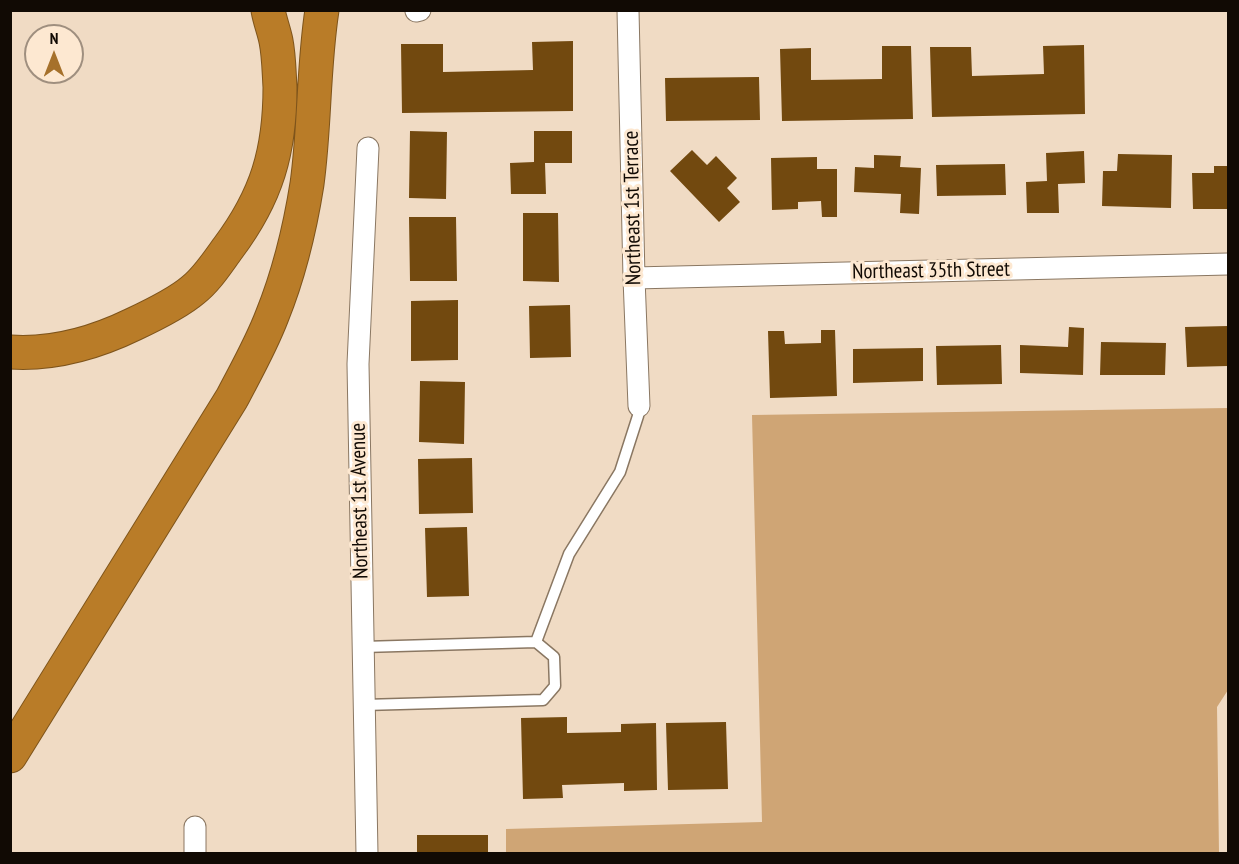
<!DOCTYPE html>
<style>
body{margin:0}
#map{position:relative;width:1239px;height:864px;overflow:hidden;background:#f0dbc4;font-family:"PT Sans Narrow",sans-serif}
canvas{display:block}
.frame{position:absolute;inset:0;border:12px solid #110a04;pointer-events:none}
.north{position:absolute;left:24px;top:24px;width:60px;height:60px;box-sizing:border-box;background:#fde8d1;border:2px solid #9f8f7f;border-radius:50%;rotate:0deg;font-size:16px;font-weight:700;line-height:24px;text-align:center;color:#110a04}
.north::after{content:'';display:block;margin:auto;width:21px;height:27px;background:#a6712b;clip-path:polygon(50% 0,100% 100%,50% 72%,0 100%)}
</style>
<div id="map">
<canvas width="1239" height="864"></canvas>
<div class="frame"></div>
<div class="north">N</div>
</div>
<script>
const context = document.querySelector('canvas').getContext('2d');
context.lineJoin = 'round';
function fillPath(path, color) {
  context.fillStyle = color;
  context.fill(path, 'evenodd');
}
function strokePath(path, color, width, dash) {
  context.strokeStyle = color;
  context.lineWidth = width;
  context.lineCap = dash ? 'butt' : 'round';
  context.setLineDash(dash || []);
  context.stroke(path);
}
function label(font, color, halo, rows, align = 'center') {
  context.font = font + ' "PT Sans Narrow",sans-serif';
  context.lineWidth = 6;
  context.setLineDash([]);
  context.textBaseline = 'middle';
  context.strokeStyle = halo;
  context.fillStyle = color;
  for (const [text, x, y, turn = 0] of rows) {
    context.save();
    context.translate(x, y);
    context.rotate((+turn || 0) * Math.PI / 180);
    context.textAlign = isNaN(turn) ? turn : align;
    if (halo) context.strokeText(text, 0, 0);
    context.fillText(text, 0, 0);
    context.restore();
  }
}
fillPath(new Path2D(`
 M1228 408V690L1217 707 1219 853H506V829L762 822 752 415Z`), '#cfa575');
fillPath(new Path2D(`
 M573 41V111L402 113 401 44H443V72L533 70 532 42Z
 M1084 45 1085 114 932 117 930 47H971L972 76 1044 74 1043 46Z
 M882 46H911L913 119 782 121 780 49 811 48V80L882 79Z
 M759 77 760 120 666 121 665 78Z
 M410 131 447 132 446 199 409 198Z
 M534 131H572V163H545L546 194H511L510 163 534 162Z
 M692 150 707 165 716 156 737 178 727 188 740 202 719 222 670 171Z
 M1084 151 1085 183 1058 184 1059 213H1027L1026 182 1047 181 1046 153Z
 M1118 154 1172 155 1171 208 1102 206 1103 171H1117Z
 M874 155 901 156 900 167 921 168 919 214 900 213 901 194 854 192 855 167 874 168Z
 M817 157V169H837V217H822L821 201 798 202V209L772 210 771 158Z
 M1005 164 1006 195 937 196 936 165Z
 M1214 166H1228V209H1193L1192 173H1214Z
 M523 213H558L559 282 523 281Z
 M409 217H456L457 281H410Z
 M458 300V360L411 361V301Z
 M570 305 571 357 530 358 529 306Z
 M1228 326V366L1187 367 1185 327Z
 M1069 327 1084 328 1083 375 1020 373V345L1068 347Z
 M821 330H835L837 396 770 398 768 331H784L785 344 821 343Z
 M1101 342 1166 343 1165 375H1100Z
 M1001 345 1002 384 937 385 936 346Z
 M923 348V381L853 383V349Z
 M420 381 465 382 464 444 419 442Z
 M472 458 473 513 419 514 418 459Z
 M467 527 469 596 427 597 425 528Z
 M567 717V733L621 732V724L656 723 657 790 624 791V783L562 785 563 798 523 799 521 718Z
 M726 722 728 789 668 790 666 723Z
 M417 835H488V854H417Z`), '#72490f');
const service = new Path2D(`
 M536 642 569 554 620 472 638 416 639 406
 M363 647 536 642 554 657 555 686 543 700 364 705`);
const minor = new Path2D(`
 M628 10 634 278 639 406
 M416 11 420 10
 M634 278 1228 264
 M195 827V854
 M367 854 358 364 368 148`);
const motorway = new Path2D(`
 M10 352C54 355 95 343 134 324 151 316 179 302 193 290 207 279 217 263 228 248 267 196 280 151 280 87 279 72 279 56 276 41 274 31 270 21 268 10
 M10 756 232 398C246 371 261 345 272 316 289 274 300 228 307 184 315 126 313 68 322 10`);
strokePath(service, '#8a7762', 13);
strokePath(minor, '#8a7762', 23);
strokePath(motorway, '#7e541b', 35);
strokePath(service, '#fff', 10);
strokePath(minor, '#fff', 21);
strokePath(motorway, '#b97c28', 33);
label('21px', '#110a04', '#fde8d1', [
 ["Northeast 1st Terrace",633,208,-91],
 ["Northeast 35th Street",931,271,-1],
 ["Northeast 1st Avenue",360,501,-91]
]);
</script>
